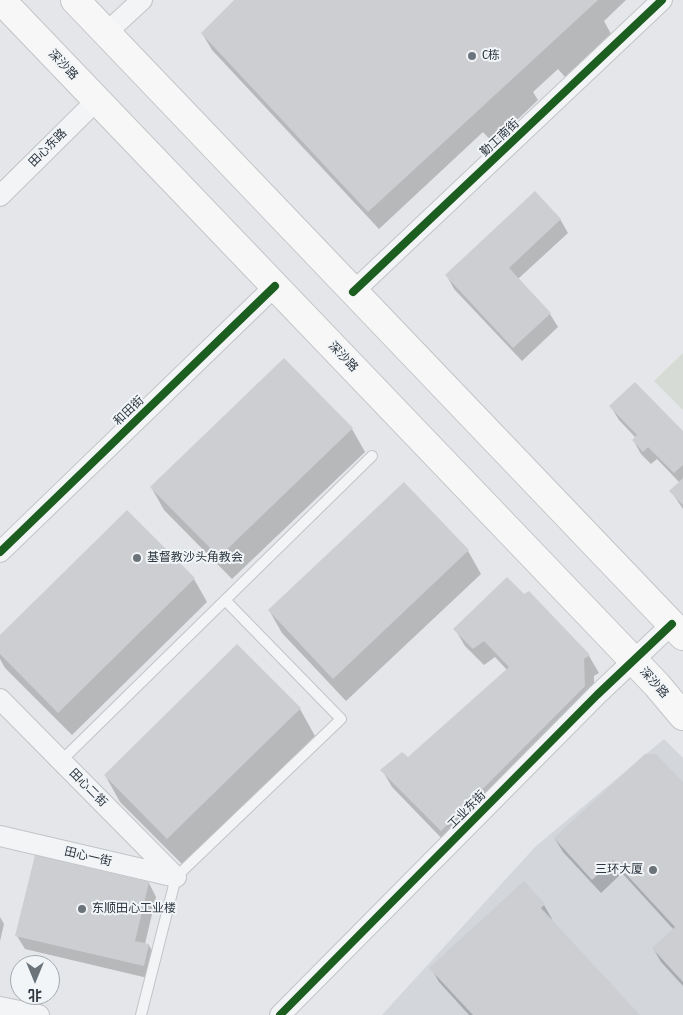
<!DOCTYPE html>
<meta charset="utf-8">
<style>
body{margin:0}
#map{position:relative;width:683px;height:1015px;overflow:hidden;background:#e4e6e9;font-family:"Fira Sans Condensed","Noto Sans SC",sans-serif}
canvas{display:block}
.north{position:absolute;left:10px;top:955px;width:50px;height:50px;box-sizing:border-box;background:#f2f5f7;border:1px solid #a3a9ae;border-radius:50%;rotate:180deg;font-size:14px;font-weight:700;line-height:20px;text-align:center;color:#2c3640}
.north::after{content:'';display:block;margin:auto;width:18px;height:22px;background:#6c747b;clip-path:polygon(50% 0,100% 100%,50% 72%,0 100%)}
</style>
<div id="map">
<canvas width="683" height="1015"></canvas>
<div class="north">北</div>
</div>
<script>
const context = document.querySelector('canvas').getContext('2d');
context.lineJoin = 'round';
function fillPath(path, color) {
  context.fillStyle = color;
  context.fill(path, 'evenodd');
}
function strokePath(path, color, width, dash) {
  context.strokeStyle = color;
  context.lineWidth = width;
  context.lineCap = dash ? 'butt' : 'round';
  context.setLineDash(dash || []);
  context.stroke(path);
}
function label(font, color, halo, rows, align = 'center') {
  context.font = font + ' "Fira Sans Condensed","Noto Sans SC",sans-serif';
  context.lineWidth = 4;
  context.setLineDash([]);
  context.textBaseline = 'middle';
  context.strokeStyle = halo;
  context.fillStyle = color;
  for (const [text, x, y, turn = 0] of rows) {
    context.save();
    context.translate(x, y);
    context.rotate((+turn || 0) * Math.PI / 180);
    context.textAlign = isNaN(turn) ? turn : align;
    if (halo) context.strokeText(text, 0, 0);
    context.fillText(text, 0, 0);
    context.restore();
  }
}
fillPath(new Path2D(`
 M664 739 683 758V1015H382L535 847Z`), '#d3d6db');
fillPath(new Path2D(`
 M683 353V410L654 381Z`), '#d6dbd5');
fillPath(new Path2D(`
 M236 0H626L604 21 611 34 565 77 558 69 533 92 538 100 493 143 483 132 379 229 212 50 202 33Z
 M560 219 568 233 518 279 550 314 558 327 522 361 454 289 447 276Z
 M611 407 683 433V509L671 491 680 483 657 459 651 464 641 454 633 440 636 438 619 420Z
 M352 429 365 452 232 579 164 510 151 487Z
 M404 484 468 551 481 574 346 701 282 633 269 610Z
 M194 579 207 602 72 735 5 668 0 659V637Z
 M529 592 589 656 599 673 594 676V704L451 848 392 787 382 770 408 758 507 670 495 657 484 665 465 646 455 629Z
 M300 709 315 736 183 865 120 802 105 775Z
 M683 784V986L661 962 653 948 674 930 622 873 601 893 563 852 555 839Z
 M149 883 156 897 145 944 149 945 156 959 152 979 25 949 17 936Z
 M544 905 552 919 550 920 638 1015H469L439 982 431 968Z
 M0 917 4 924 0 941Z`), '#0003');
fillPath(new Path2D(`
 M234 0H598L368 212 201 33Z
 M535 191 561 219 509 268 551 313 513 348 445 275Z
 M284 358 353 428 219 557 150 487Z
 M635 382 683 431V465L674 473 648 447 643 452 632 440 637 435 609 406Z
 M683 478V505L669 491Z
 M404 482 469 550 333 679 268 610Z
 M127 510 195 578 58 713 0 654V635Z
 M507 577 524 594 529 591 590 655 584 659 585 686 441 831 380 770 402 752 408 757 509 667 484 641 473 649 453 629Z
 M237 644 301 708 167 839 104 775Z
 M645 754H656L683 782V982L652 948 675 927 613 860 592 880 554 838Z
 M35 855 149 882 135 941 149 944 144 966 15 936Z
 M524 881 545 904 541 908 640 1015H473L429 968Z`), '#cdced1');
const lane = new Path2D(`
 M61 761 372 456
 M141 1015 176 877 341 719 225 600`);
const street = new Path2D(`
 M106 33 142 0
 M0 196 97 100
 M353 292 662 0
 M0 552 275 286
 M0 699 176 877
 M0 836 176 877
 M0 1007 39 1015
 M280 1015 597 695 672 624`);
const secondary = new Path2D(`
 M1 0 657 685 683 716
 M75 0 683 636`);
strokePath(lane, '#c2c4c7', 12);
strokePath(street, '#c2c4c7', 22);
strokePath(secondary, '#c2c4c7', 30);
strokePath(lane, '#f3f4f5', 10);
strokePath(street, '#f3f4f5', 20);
strokePath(secondary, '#f7f7f7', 28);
strokePath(new Path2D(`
 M353 292 662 0
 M0 552 275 286
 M280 1015 597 695 672 624`), '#1b5e20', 8);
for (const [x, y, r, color] of [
 [472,56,5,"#6c747b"],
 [137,558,5,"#6c747b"],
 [653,870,5,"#6c747b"],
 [82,909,5,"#6c747b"]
]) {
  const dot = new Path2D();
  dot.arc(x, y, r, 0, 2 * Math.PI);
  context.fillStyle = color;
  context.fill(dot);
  strokePath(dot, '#f2f5f7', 2);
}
label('12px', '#2c3640', '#f2f5f7', [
 ["C栋",482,56],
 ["基督教沙头角教会",147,558],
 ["三环大厦",643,870,"right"],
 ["东顺田心工业楼",92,909]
], 'left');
label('12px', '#2c3640', '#f2f5f7', [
 ["深沙路",63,65,46],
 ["勤工南街",500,138,-43],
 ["田心东路",48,148,-45],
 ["深沙路",343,357,46],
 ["和田街",129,411,-44],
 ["深沙路",654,683,48],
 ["田心二街",88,788,45],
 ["工业东街",467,810,-45],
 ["田心一街",88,857,13]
]);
</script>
